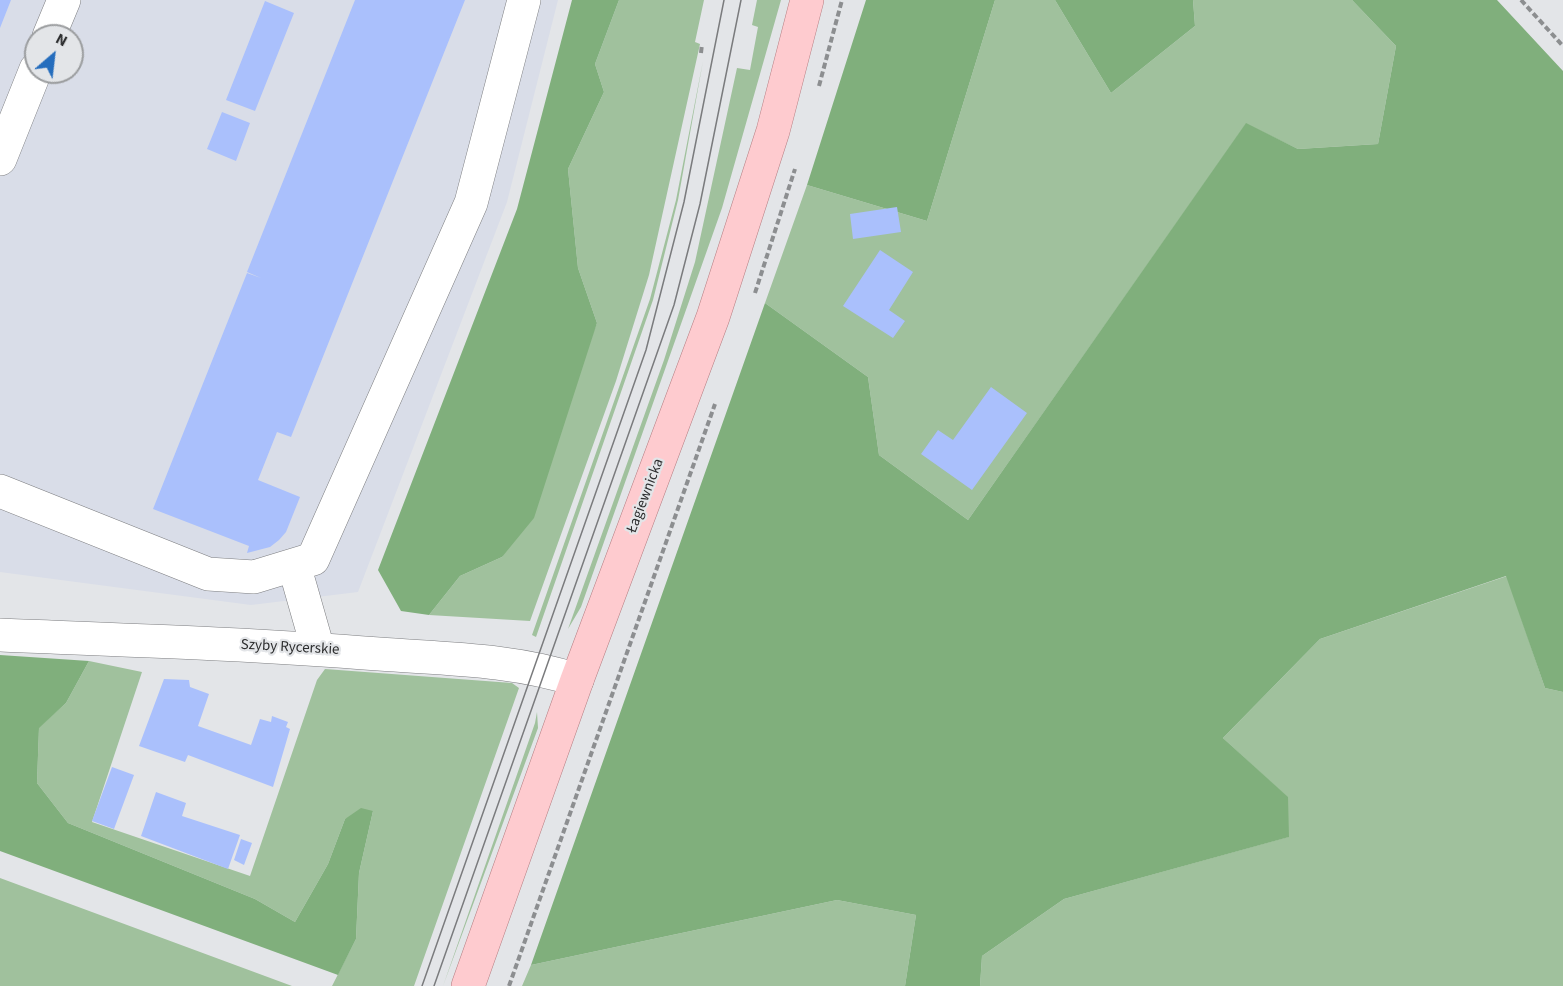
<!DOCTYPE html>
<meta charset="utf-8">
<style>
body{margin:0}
#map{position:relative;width:1563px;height:986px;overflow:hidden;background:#e3e5e8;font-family:"Source Sans 3",sans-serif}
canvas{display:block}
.north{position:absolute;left:24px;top:24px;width:60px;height:60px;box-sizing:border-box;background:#e3e5e8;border:2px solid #9a9c9e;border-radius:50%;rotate:28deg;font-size:16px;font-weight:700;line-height:24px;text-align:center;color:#2d2e2f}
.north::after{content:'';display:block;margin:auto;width:21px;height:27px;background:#256dbd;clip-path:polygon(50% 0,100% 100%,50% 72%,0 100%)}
</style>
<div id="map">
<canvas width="1563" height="986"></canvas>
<div class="north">N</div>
</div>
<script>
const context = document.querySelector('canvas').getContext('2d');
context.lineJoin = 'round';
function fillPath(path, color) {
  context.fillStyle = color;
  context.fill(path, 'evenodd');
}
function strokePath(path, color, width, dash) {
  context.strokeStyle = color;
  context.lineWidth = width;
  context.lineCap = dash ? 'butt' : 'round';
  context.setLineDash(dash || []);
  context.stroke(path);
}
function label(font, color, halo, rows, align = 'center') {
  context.font = font + ' "Source Sans 3",sans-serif';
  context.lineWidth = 4.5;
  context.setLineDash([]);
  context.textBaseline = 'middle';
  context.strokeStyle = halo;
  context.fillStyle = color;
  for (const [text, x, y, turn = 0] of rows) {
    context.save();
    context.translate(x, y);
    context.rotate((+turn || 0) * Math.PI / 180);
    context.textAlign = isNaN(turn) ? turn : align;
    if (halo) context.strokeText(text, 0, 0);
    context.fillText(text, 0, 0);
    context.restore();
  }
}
fillPath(new Path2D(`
 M0 0H558L507 202 358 592 251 605 0 572ZM36 36H72V72H36Z`), '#d9dde8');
fillPath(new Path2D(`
 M619 0H704L695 42 700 44 649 275 616 381 530 621 429 615 460 576 502 557 597 323 578 268 568 169 604 92 595 64Z
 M757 0H781L722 208 581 607 568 629 664 360 695 262 737 68 750 70 758 27 752 25Z
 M995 0H1055L1111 93 1195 26 1193 0H1352L1396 46 1378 144 1298 149 1246 124 968 520 879 455 868 377 765 303 807 185 927 221Z
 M703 61 678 200 653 300 536 637 532 635 650 299 676 200Z
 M1507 576 1545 688 1563 692V986H980L982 956 1064 899 1288 837 1287 797 1223 738 1320 639Z
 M89 661 142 672 92 822 250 876 317 680 325 669 512 683 519 688 414 986H332L356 939 359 873 373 811 345 819 328 864 295 922 255 899 68 823 37 783 39 727 66 703Z
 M537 712 538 728 443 986 535 723Z
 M0 878 292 986H0Z
 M837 900 916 915 905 986H522L531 965Z`), '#a0c19d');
fillPath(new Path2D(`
 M572 0H619L595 64 604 92 568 169 578 268 597 323 534 518 502 557 460 576 429 615 401 611 378 570 517 209Z
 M866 0H995L927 221 807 185Z
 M1055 0H1193L1195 26 1111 93Z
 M1352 0H1497L1563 71V692L1545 688 1506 576 1320 639 1223 738 1288 797 1289 837 1064 899 982 956 980 986H905L916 915 837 900 531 965 765 303 868 377 879 455 968 520 1246 123 1298 149 1378 144 1396 46Z
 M0 655 89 661 66 703 39 728 37 783 68 823 255 899 295 922 328 864 345 819 361 808 373 811 359 873 356 939 338 975 0 851Z`), '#80af7c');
fillPath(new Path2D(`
 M0 0H11L0 28Z
 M355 0H465L291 437 277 432 258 480 300 497 286 532 279 540 270 547 247 553 249 546 153 509 247 273 261 278 247 272Z
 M265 1 294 13 255 111 226 100Z
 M222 112 250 123 236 161 207 149Z
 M897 207 901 232 853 239 850 214Z
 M880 250 913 272 889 310 905 321 893 338 843 306Z
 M991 387 1027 413 972 490 921 454 938 430 953 440Z
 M164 679 189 680 190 687 209 694 198 726 251 745 260 719 271 722 272 716 288 722 286 727 290 729 273 787 188 755 185 762 139 746Z
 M112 767 134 775 114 829 92 821Z
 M156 792 186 803 182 816 240 835 228 869 141 836Z
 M241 839 252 843 244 865 234 860Z`), '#aac0fc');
const minor = new Path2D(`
 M49 36 64 0
 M0 159 36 69
 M0 491 208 574 254 577 313 559 471 203 524 0
 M294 565 318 649
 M0 635C126 640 253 644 379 654 447 659 512 659 577 680`);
const major = new Path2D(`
 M468 986 577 680 713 317 773 131 807 0`);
strokePath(minor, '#7d7e81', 34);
strokePath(major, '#b57e82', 34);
strokePath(new Path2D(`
 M1521 0 1563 46
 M701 53 702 44
 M819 86 842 0
 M755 293 795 169
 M509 986 715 404`), '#8c8e90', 4, [6, 3]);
strokePath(minor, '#fff', 33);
strokePath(major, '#fecbcf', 33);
strokePath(new Path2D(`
 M422 986 646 350 684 202 724 0
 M434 986 674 305 700 204 741 0`), '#7a7b7d', 1.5);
label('15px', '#2d2e2f', '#e3e5e8', [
 ["Łagiewnicka",646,496,-69],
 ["Szyby Rycerskie",290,648,3]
]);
</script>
